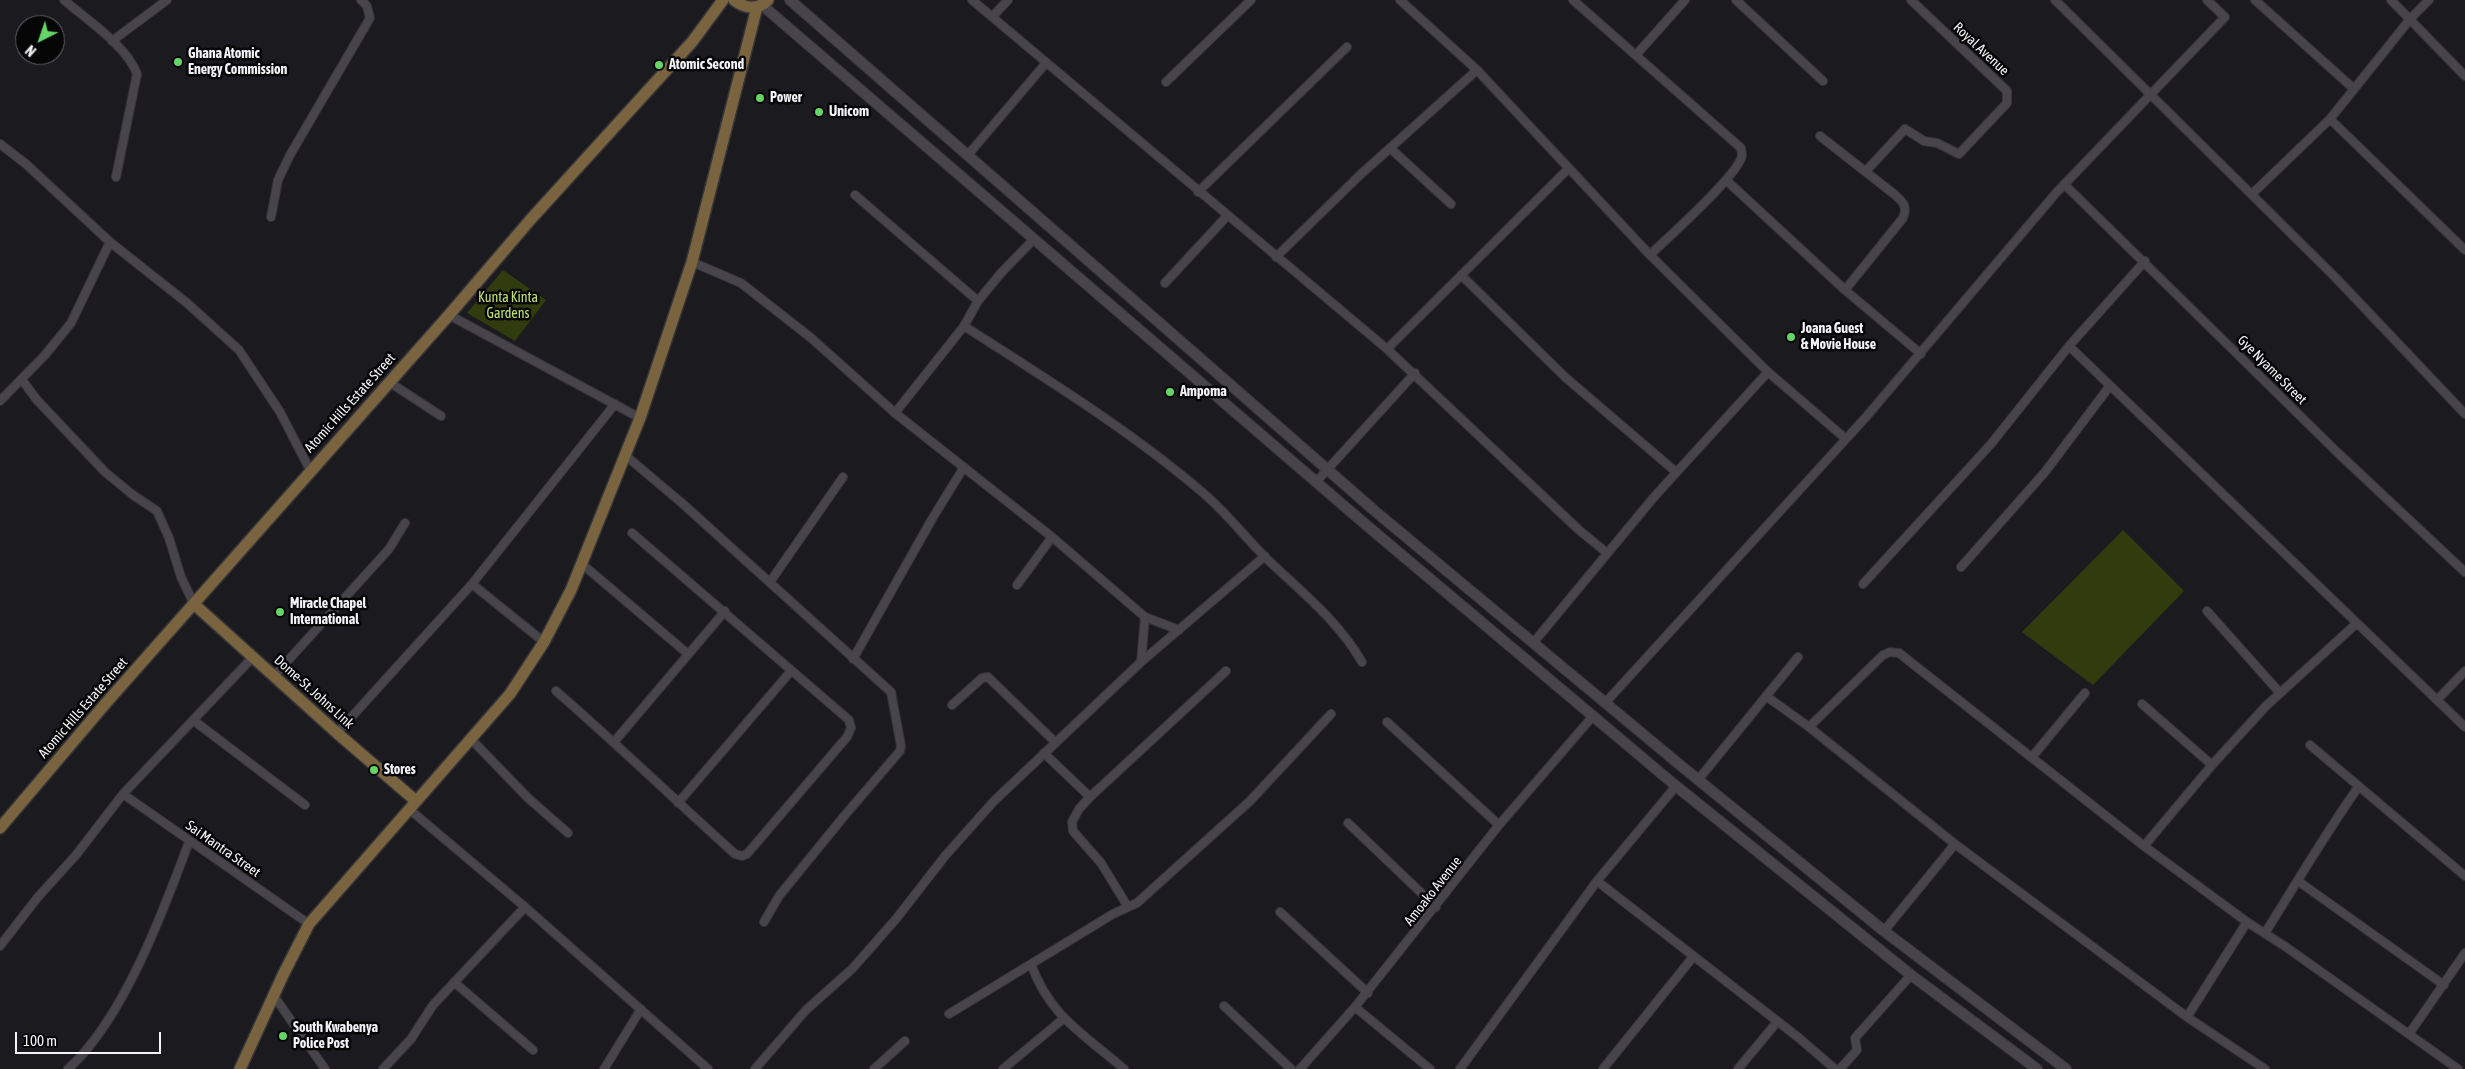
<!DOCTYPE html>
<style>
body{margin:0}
#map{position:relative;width:2465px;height:1069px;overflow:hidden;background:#1b1a1f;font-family:"Asap Condensed",sans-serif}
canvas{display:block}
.north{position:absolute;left:15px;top:15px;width:50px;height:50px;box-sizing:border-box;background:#060607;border:1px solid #656467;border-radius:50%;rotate:221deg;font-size:14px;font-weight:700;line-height:20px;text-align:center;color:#f3f2f6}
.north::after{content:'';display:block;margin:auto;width:18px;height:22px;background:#66d466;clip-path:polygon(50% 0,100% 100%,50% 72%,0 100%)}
.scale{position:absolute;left:15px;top:1032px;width:146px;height:22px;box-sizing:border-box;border:2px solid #f3f2f6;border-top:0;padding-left:6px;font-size:15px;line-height:18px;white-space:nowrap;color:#f3f2f6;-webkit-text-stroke:4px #060607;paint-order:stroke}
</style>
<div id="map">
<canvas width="2465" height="1069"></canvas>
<div class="north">N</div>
<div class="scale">100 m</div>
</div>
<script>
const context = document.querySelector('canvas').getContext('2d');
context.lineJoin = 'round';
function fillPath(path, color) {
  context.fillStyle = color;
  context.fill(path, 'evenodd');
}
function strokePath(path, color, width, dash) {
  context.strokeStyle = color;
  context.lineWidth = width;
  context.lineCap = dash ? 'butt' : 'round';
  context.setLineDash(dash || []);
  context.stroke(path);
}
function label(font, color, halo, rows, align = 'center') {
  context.font = font + ' "Asap Condensed",sans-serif';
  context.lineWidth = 5;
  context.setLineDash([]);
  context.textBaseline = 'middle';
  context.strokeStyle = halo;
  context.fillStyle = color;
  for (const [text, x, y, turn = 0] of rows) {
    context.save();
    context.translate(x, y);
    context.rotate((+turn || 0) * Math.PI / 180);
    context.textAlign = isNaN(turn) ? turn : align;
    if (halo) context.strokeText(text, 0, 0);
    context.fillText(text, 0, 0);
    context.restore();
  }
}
fillPath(new Path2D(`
 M503 270 546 300 515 341 467 313Z
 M2123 530 2184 591 2093 685 2022 632Z`), '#303c0e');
const minor = new Path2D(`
 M64 0C87 20 127 46 137 74L116 177
 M972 0 1387 349 1579 530 1607 553
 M1400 0 1477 70 1650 255 1768 372 1846 439
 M1573 0 1741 148C1741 149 1742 154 1742 155 1740 174 1667 238 1650 255
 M1736 0 1823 81
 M2055 0 2336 278 2465 414
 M2255 0 2354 89
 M2391 0 2465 76
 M2429 0 2411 18 2330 119 2465 250
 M992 17 1008 0
 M112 41 167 0
 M1636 55 1685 0
 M1166 82 1251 0
 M1820 136 1894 194C1903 202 1908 206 1903 218L1845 290
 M0 144 26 164 110 242 187 303 239 350 280 412 310 470
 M1390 148 1451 204
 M967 156 1046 63
 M1866 171 1905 129 1924 141 1937 143 1959 154 2007 103V91L1911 0
 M1726 180 1845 290 1921 354
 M2064 184 2338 453 2465 572
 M1198 192 1347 47
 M2252 194 2330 119
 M855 195 978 301
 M271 217 278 180 290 155 370 18 367 6 361 0
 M1276 257 1360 175 1477 70
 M692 262 741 283 810 337 895 413 1052 537 1145 617 1141 662
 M1461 275 1565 377 1676 472
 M1165 283 1227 216
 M449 315 640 418
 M964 326C1045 378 1128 429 1202 492 1225 511 1244 536 1265 557 1300 591 1337 619 1362 662
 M2069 346 2465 727
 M1387 349 1569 168
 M22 380 37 400 105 472 133 495 157 511 169 538 181 577 194 604
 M389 382 441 416
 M0 401 45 355 71 323 110 242
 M895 413 964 326 978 301 1001 273 1034 239
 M625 455 683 504 891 692 901 746 900 751 845 815 779 896 764 922
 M1316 482 1415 373
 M582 564 688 654
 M1961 567 2045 472 2109 387
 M770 582 843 477
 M472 584 544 642
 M1863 584 1991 444 2069 346 2145 261
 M1017 585 1052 537
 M2207 611 2280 693
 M1145 617 1179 630
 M1534 642 1654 497 1768 372
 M853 659 932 519 964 467
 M274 676 389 549 405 523
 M556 691C617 744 675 800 735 854L742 856 747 854 847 737 851 728 849 720 632 533
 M1766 696 1809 727 1955 844 2187 1017 2265 1069
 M2437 700 2465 671
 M1606 702 1866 417 2056 193 2225 17 2207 0
 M2142 704 2212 765
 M952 705 982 678 988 677 1055 742
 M193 720 305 805
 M1387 722 1499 825
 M1809 727 1883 655 1890 652 1899 653 2144 846 2247 922 2286 947 2458 1069
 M337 733 472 584 615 404
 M470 738 528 798 568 833
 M614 742 725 611
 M2310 745 2465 876
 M1044 753 1090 797
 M2032 757 2085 693
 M1698 780 1798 657
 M123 794 309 924
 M678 803 791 671
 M409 809 525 907 708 1069
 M1348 823 1436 907
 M2144 846 2212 765 2266 706 2357 623
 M1597 881 1799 1038 1835 1069
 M2298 881 2444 985
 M1128 907 1101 863 1073 831 1072 822 1079 809 1090 797 1226 671
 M1280 912 1368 993
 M1884 931 1955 844
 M2265 933C2296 884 2325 834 2359 786
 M0 946 38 897 76 855 123 794 253 657
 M1031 964C1050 1017 1084 1034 1124 1069
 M454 982 533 1050
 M274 996 325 1069
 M1224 1006 1291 1069
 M949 1014 1113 914 1137 903 1250 801 1331 714
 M2187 1017 2247 922
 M2409 1034 2465 953
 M68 1069C123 1020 163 912 189 842
 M383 1069 411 1039 433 1005 525 907
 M604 1069 641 1009
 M755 1069 806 1010 852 969 896 919 945 856 994 801 1141 662 1265 556
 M874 1069 905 1041
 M1003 1069 1063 1019
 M1300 1069 1355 1007
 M1430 1069 1355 1007 1499 825 1593 716
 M1460 1069 1597 881 1676 786
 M1603 1069 1693 957
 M1738 1069 1777 1022
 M1840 1069 1857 1050 1855 1038 1911 975`);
const tertiary = new Path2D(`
 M790 0 1376 512 1680 765 1884 931 2066 1069
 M762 5 1365 524 1676 786 1911 975 2037 1069`);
const secondary = new Path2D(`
 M734 0C745 9 758 10 768 0
 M194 604 337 733 416 801
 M0 828 106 703 449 315 531 219 692 42 723 0
 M240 1069 283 975 309 924 510 694 544 642 571 590 640 418 692 262 757 7`);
strokePath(minor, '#353438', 10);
strokePath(tertiary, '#353438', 12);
strokePath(secondary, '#353438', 14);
strokePath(minor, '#47454b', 8);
strokePath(tertiary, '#47454b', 10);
strokePath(secondary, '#7a643f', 11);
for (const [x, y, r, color] of [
 [178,62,5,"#66d466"],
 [659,65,5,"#66d466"],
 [760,98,5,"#66d466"],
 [819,112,5,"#66d466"],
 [1791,337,5,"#66d466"],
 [1170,392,5,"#66d466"],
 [280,612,5,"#66d466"],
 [374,770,5,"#66d466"],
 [283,1036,5,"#66d466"]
]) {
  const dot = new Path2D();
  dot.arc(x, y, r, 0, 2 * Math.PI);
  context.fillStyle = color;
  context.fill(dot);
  strokePath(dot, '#060607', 2);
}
label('14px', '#f3f2f6', '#060607', [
 ["Royal Avenue",1981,49,43],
 ["Gye Nyame Street",2272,370,45],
 ["Atomic Hills Estate Street",350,403,-48],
 ["Dome-St. Johns Link",314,692,42],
 ["Atomic Hills Estate Street",83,708,-49],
 ["Sai Mantra Street",223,849,35],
 ["Amoako Avenue",1433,891,-52]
]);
label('bold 14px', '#f3f2f6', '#060607', [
 ["Ghana Atomic",188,54],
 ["Energy Commission",188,70],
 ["Atomic Second",669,65],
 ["Power",770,98],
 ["Unicom",829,112],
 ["Joana Guest",1801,329],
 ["& Movie House",1801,345],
 ["Ampoma",1180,392],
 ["Miracle Chapel",290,604],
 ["International",290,620],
 ["Stores",384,770],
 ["South Kwabenya",293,1028],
 ["Police Post",293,1044]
], 'left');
label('14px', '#c1e16f', '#060607', [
 ["Kunta Kinta",508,298],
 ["Gardens",508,314]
]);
</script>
